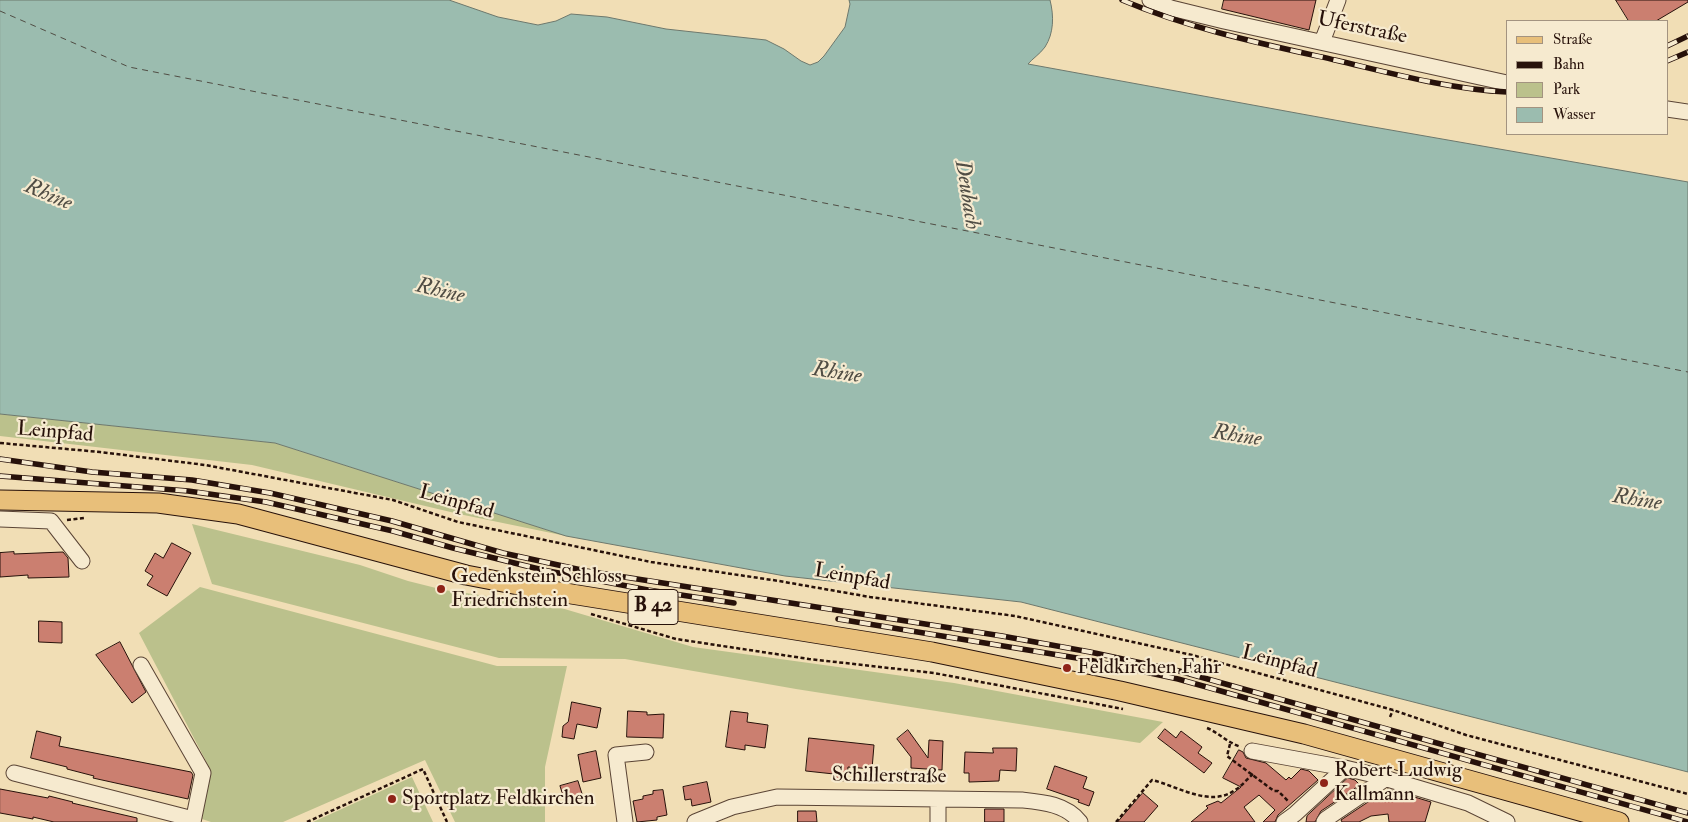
<!DOCTYPE html>
<meta charset="utf-8">
<style>
body{margin:0}
#map{position:relative;width:1688px;height:822px;overflow:hidden;background:#f1deb5;font-family:"IM FELL Double Pica",serif}
canvas{display:block}
.legend{position:absolute;left:1506px;top:20px;width:162px;height:115px;box-sizing:border-box;background:#f6eacf;border:1px solid #a39380;margin:0;padding:6px 9px;list-style:none;font-size:15px;color:#27110a}
.legend li{display:flex;align-items:center;gap:10px;height:25px}
.legend b{width:25px;border:1px solid #a39380}
</style>
<div id="map">
<canvas width="1688" height="822"></canvas>
<ul class="legend">
<li><b style="height:6px;background:#e8bf7a"></b>Straße</li>
<li><b style="height:6px;background:#27110a"></b>Bahn</li>
<li><b style="height:14px;background:#bbc18c"></b>Park</li>
<li><b style="height:14px;background:#9bbcaf"></b>Wasser</li>
</ul>
</div>
<script>
const context = document.querySelector('canvas').getContext('2d');
context.lineJoin = 'round';
function fillPath(path, color) {
  context.fillStyle = color;
  context.fill(path, 'evenodd');
}
function strokePath(path, color, width, dash) {
  context.strokeStyle = color;
  context.lineWidth = width;
  context.lineCap = dash ? 'butt' : 'round';
  context.setLineDash(dash || []);
  context.stroke(path);
}
function label(font, color, halo, rows, align = 'center') {
  context.font = font + ' "IM FELL Double Pica",serif';
  context.lineWidth = 4.5;
  context.setLineDash([]);
  context.textBaseline = 'middle';
  context.strokeStyle = halo;
  context.fillStyle = color;
  for (const [text, x, y, turn = 0] of rows) {
    context.save();
    context.translate(x, y);
    context.rotate((+turn || 0) * Math.PI / 180);
    context.textAlign = isNaN(turn) ? turn : align;
    if (halo) context.strokeText(text, 0, 0);
    context.fillText(text, 0, 0);
    context.restore();
  }
}
fillPath(new Path2D(`
 M0 414 275 443 566 536 459 514 252 465 0 436Z
 M192 524 360 565 408 581 444 590 551 605 693 647 954 683 1163 722 1140 743 796 689 625 659 499 658 212 584Z
 M200 587 497 666H567L545 767V822H455L425 760 283 822H211L202 819 208 765 139 633Z
 M412 777 433 822H313Z`), '#bbc18c');
const water = new Path2D(`
 M0 0H449L498 17 538 25 556 21 571 14 607 17 666 29 766 40 784 49 801 61 810 65 818 62 824 56 845 27 850 4 849 0H1050C1054 16 1054 33 1045 47 1040 54 1032 59 1028 64L1362 125 1688 182V772L1021 602 785 576 566 536 275 443 0 414Z`);
fillPath(water, '#9bbcaf');
strokePath(water, '#6d786d', 1);
strokePath(new Path2D(`
 M0 11 129 67 1688 372`), '#504d44', 1, [6, 5]);
const building = new Path2D(`
 M1224 0H1316L1309 30 1222 9Z
 M1616 0H1688V2L1656 21H1629Z
 M172 543 191 553 167 596 147 585 153 576 145 571 155 553 163 558Z
 M14 552V554L63 552 68 558 69 577 28 578V575L0 577V553Z
 M39 621 62 622V643L39 642Z
 M120 642 146 692 132 703 96 655Z
 M572 702 601 708 597 728 577 724 574 739 562 737 563 726 568 722Z
 M628 711 647 712V715L664 714 663 738 627 737Z
 M731 711 748 713 747 722 768 725 765 748 745 745V750L726 747Z
 M1165 729 1176 738 1181 731 1202 747 1198 753 1212 763 1204 773 1158 738Z
 M908 730 928 758 929 740 943 741 942 770 911 768V757L897 739Z
 M37 731 61 737 59 746 191 772 193 775 188 799 93 778 94 776 67 769V767L31 758Z
 M809 738 874 745 872 769 848 767 847 781 833 780 834 774 806 771Z
 M993 748H1017L1016 771 1000 770 999 781 969 782V773H964L965 752 993 753Z
 M1239 750 1243 752 1246 758 1266 763 1286 780 1289 777 1291 779 1301 769 1309 771 1318 780 1278 815 1275 822H1263L1275 810 1259 795 1244 807 1255 822H1191L1208 808 1206 806 1218 801 1221 803 1241 787 1223 778Z
 M596 751 601 778 583 782 578 755Z
 M1055 766 1087 777 1083 788 1094 792 1089 806 1078 802 1079 800 1047 789Z
 M1348 778 1355 780 1360 785 1321 811 1315 822H1306L1307 816Z
 M578 781 584 800 566 805 560 786Z
 M707 782 711 802 692 806 691 799 685 800 683 787Z
 M0 789 48 798 49 796 73 802 72 803 137 818V822H54L33 817V819L0 813Z
 M1388 789 1431 802 1425 822H1389L1388 814 1371 816 1359 822H1342L1341 820 1380 794 1387 793Z
 M663 790 667 815 657 817V820L637 822 633 801 643 799V796L653 794V791Z
 M1143 793 1158 806 1144 822H1118Z
 M985 809H1004V822H985Z
 M798 811H816L817 822H798Z`);
fillPath(building, '#cb7f70');
strokePath(building, '#27110a', 1);
const minor = new Path2D(`
 M1150 0 1171 8 1224 21 1507 83
 M1322 42 1338 0
 M1667 109 1688 112
 M0 519 51 521 82 561
 M141 665 203 773 193 822
 M1252 751 1345 768 1374 775 1468 803 1507 822
 M14 773 193 819
 M625 822 616 755 646 752
 M695 822 732 807 777 797 1022 800C1042 802 1066 804 1080 822
 M938 822V800
 M1284 822 1295 814 1345 768
 M1324 822 1326 819 1385 779`);
const major = new Path2D(`
 M0 500 158 503 238 514 466 575 534 588 932 652 1120 691 1304 734 1619 822`);
strokePath(minor, '#5a4435', 17);
strokePath(major, '#27110a', 21);
strokePath(new Path2D(`
 M0 443 100 452 205 465 393 500 458 522 651 562 779 581 870 597 1015 616 1192 655 1393 710 1466 735 1688 794
 M67 520 84 518
 M591 614 676 639 809 659 934 673 1123 709
 M1390 717 1393 710
 M1207 728C1219 733 1228 743 1241 747
 M1230 744 1227 756 1274 791H1278L1289 802
 M307 822 423 769 447 822
 M1116 822 1152 780C1177 786 1211 808 1235 790 1242 786 1247 779 1253 774`), '#27110a', 2.5, [4, 2.5]);
strokePath(minor, '#f6eacf', 15);
strokePath(major, '#e8bf7a', 19);
const rail = new Path2D(`
 M1122 0C1190 29 1263 44 1335 60 1391 73 1448 89 1507 92
 M1667 46 1688 36
 M1667 61 1688 52
 M0 459 92 472 192 480 270 493 392 521 503 553 586 571 1002 636 1090 652 1179 671 1688 813
 M0 476 188 491 266 502 393 531 453 548 543 570 648 590 734 603
 M838 619 1089 660 1178 679 1688 822`);
strokePath(rail, '#27110a', 5.5);
strokePath(rail, '#f6eacf', 4, [11]);
for (const [x, y, r, color] of [
 [441,589,5,"#8f2418"],
 [1067,668,5,"#8f2418"],
 [1324,783,5,"#8f2418"],
 [392,799,5,"#8f2418"]
]) {
  const dot = new Path2D();
  dot.arc(x, y, r, 0, 2 * Math.PI);
  context.fillStyle = color;
  context.fill(dot);
  strokePath(dot, '#f6eacf', 2);
}
for (const [x, y, w] of [
 [653,607,50]
]) {
  const box = new Path2D();
  box.roundRect(x - w / 2, y - 17.5, w, 35, 4);
  context.fillStyle = '#f6eacf';
  context.fill(box);
  strokePath(box, '#27110a', 1);
}
label('bold 20px', '#27110a', null, [
 ["B 42",653,607]
]);
label('21px', '#27110a', '#f6eacf', [
 ["Uferstraße",1362,29,12],
 ["Leinpfad",55,433,5],
 ["Leinpfad",456,503,16],
 ["Leinpfad",852,578,10],
 ["Leinpfad",1279,663,15],
 ["Schillerstraße",889,777,1]
]);
label('21px', '#27110a', '#f6eacf', [
 ["Gedenkstein Schloss",451,577],
 ["Friedrichstein",451,601],
 ["Feldkirchen Fahr",1077,668],
 ["Robert Ludwig",1334,771],
 ["Kallmann",1334,795],
 ["Sportplatz Feldkirchen",402,799]
], 'left');
label('italic 22px', '#504d44', '#f6eacf', [
 ["Deubach",966,195,81],
 ["Rhine",48,196,23],
 ["Rhine",440,292,13],
 ["Rhine",837,374,9],
 ["Rhine",1237,437,9],
 ["Rhine",1637,501,9]
]);
</script>
